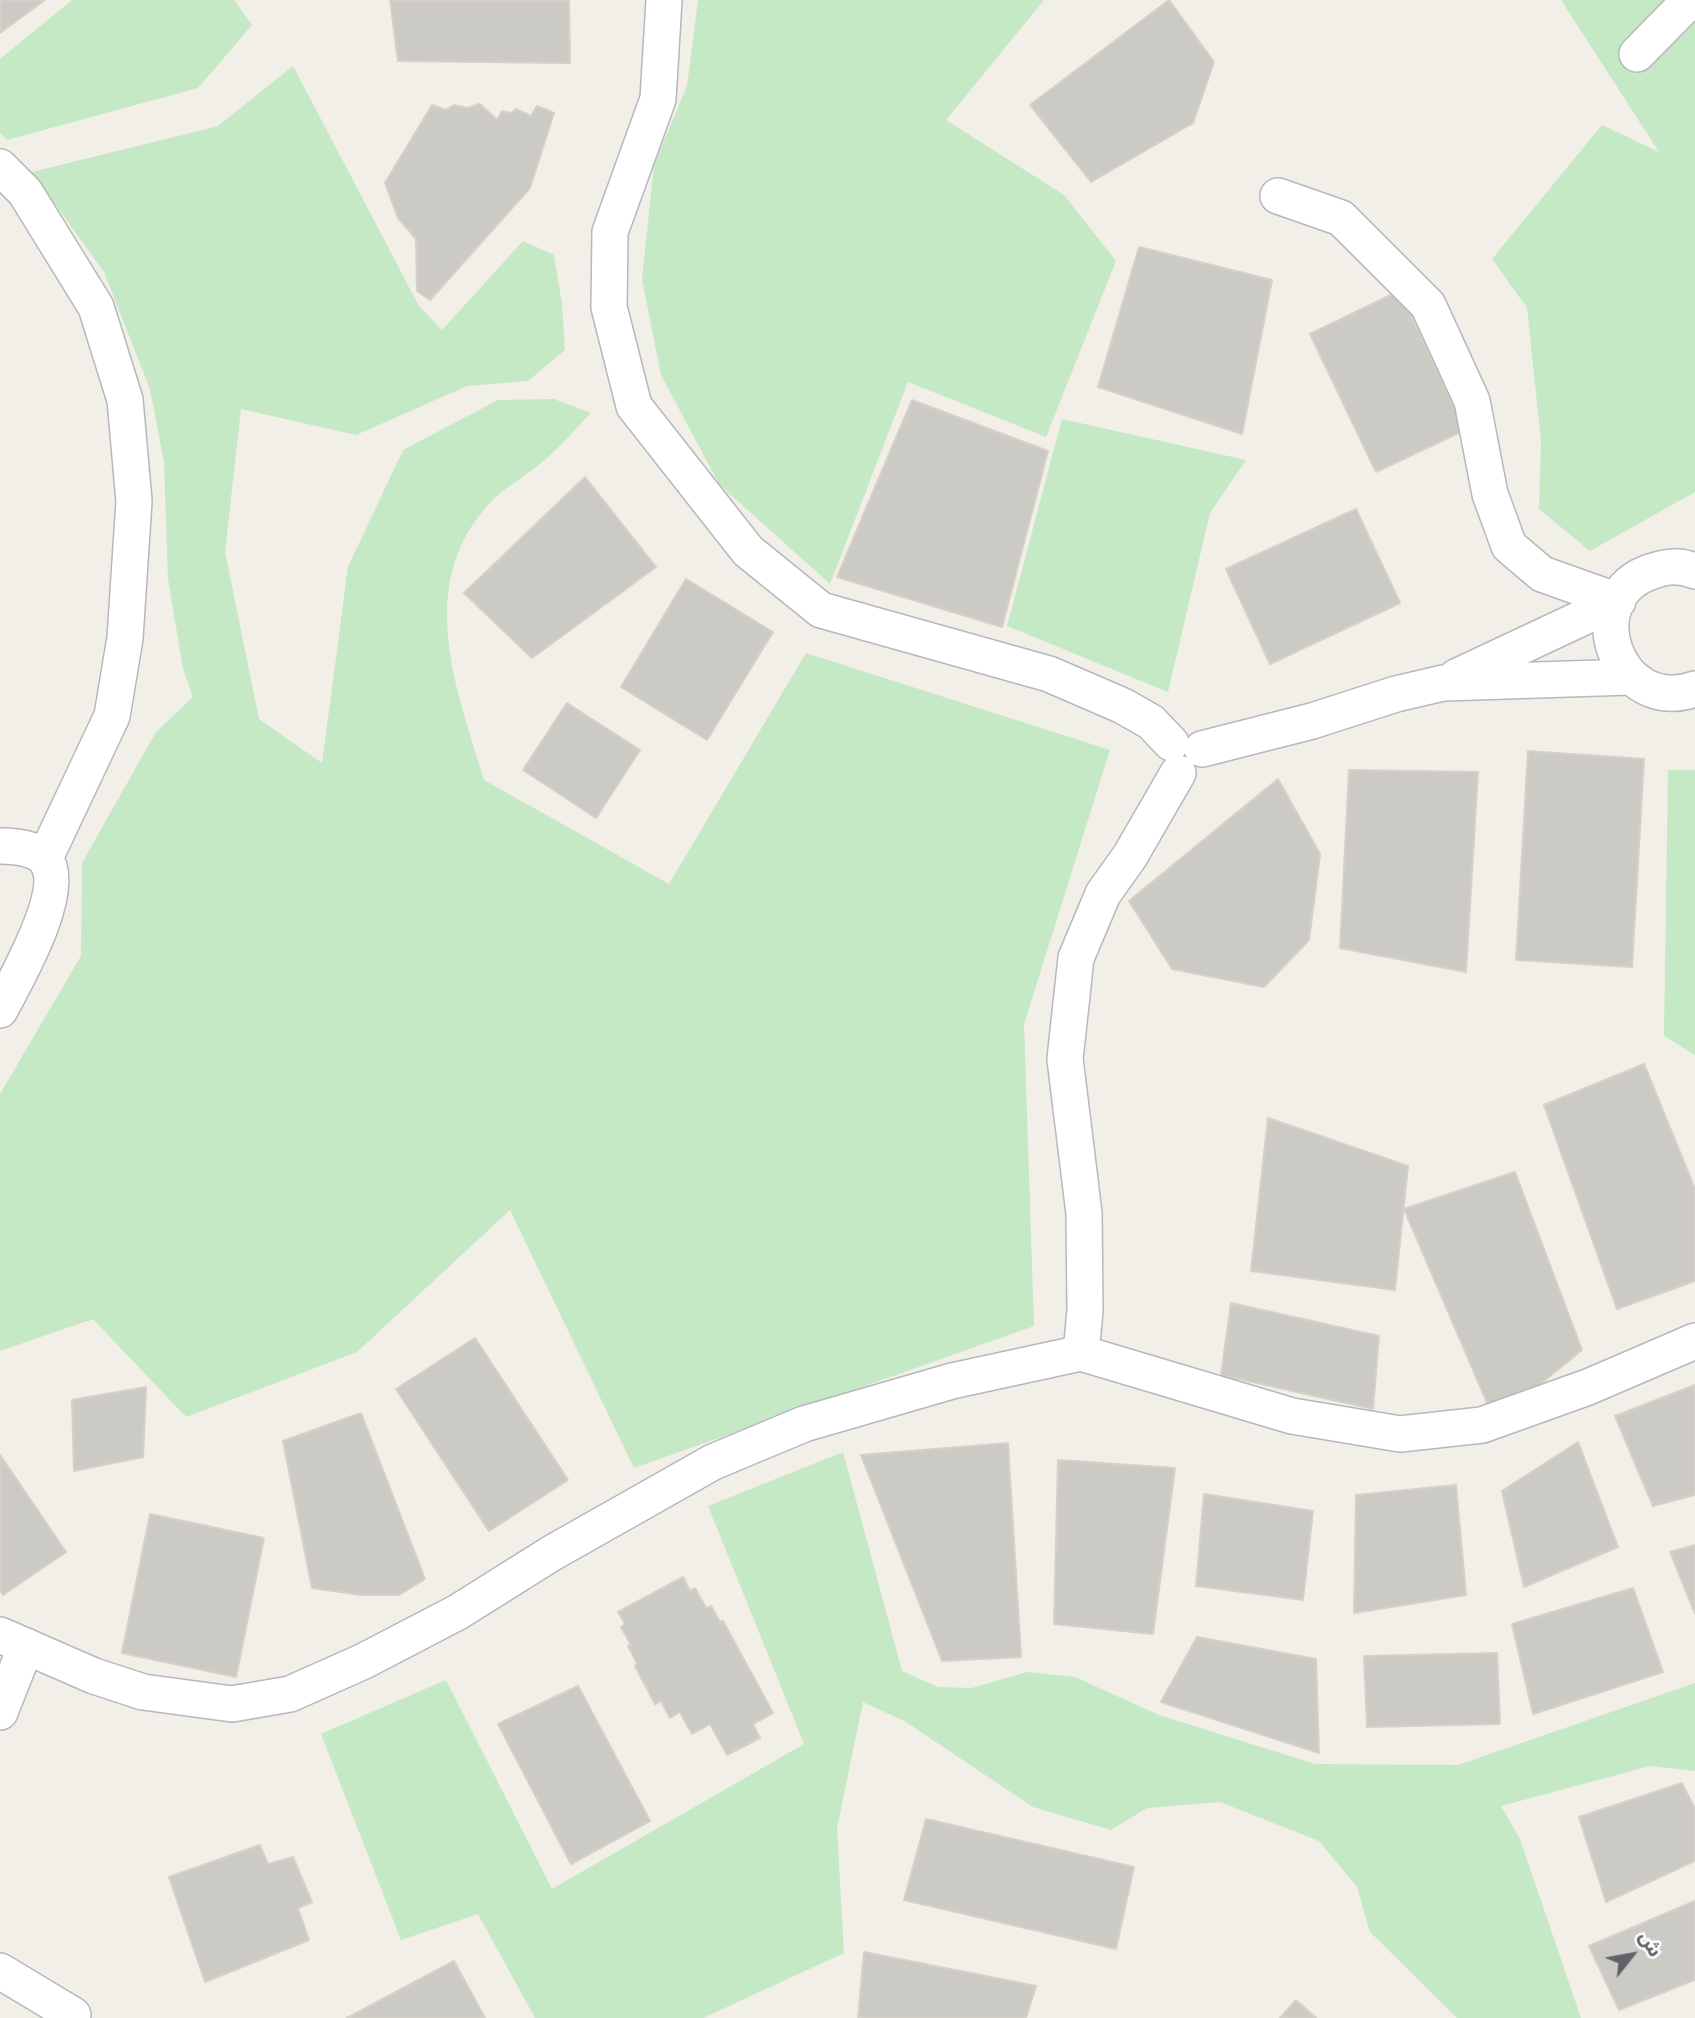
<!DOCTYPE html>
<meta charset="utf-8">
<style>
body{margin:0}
#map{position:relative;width:1695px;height:2018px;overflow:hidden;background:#f1efe8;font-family:"Work Sans","Noto Sans Arabic",sans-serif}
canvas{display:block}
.north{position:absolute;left:1597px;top:1920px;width:70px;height:70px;-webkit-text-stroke:5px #fff;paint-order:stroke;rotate:59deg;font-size:19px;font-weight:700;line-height:28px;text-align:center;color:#5f6368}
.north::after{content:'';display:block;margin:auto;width:24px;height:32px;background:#5f6368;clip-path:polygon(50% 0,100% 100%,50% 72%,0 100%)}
</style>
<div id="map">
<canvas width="1695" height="2018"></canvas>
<div class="north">ش</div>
</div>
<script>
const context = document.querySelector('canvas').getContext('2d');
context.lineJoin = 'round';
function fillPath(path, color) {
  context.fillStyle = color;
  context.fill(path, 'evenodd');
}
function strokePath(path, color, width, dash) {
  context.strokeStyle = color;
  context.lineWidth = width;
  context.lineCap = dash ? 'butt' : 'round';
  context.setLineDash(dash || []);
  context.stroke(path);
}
fillPath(new Path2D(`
 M72 0H234L252 25 198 88 7 140 0 133V59Z
 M698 0H1044L946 120 1064 195 1116 261 1046 437 908 382 830 584 719 484 661 375 642 279 654 165 687 86Z
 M1561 0H1695V492L1590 551 1539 509 1541 441 1527 308 1492 259 1602 125 1659 152Z
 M293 66 419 306 442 330 523 241 554 255 562 304 565 350 528 381 467 386 356 435 241 409 225 552 259 719 322 763 348 567 403 450 498 400 554 399 591 413C576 428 562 445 546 459 528 475 503 487 487 506 415 587 457 690 484 780L669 884 806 653 1110 750 1024 1024 1034 1326 634 1468 510 1210 357 1352 186 1417 93 1319 0 1351V1094L81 956 82 863 156 732 193 697 183 669 168 579 164 463 150 389 104 272 32 172 218 126Z
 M1062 419 1246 460 1210 513 1168 692 1007 626Z
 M1668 770H1695V1055L1664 1036Z
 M843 1452 902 1671 938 1687 972 1688 1027 1672 1075 1677 1159 1715 1315 1764 1458 1765 1695 1683V1771L1650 1766 1501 1806 1520 1839 1581 2018H1457L1370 1932 1357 1887 1319 1841 1220 1802 1147 1808 1111 1830 1033 1807 906 1722 863 1702 837 1828 844 1953 703 2018H535L478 1914 401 1940 321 1734 446 1680 552 1889 804 1744 708 1506Z`), '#c5e8c5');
const building = new Path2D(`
 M0 0H45L0 33Z
 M390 0H569L570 63 398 61Z
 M1169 0 1214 62 1193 123 1091 182 1030 105Z
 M480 104 497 120 502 111 511 113 516 109 531 116 537 106 554 113 530 188 430 300 417 291 416 239 398 218 385 183 432 105 446 110 454 105 467 108Z
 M1139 247 1272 280 1242 434 1098 387Z
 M1399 291 1465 430 1376 472 1310 334Z
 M912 400 1048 451 1002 627 837 577Z
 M585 477 656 567 532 658 464 593Z
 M1356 509 1400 603 1270 664 1226 569Z
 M686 579 773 632 707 740 621 687Z
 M567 703 640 750 596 818 523 770Z
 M1528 751 1644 759 1632 967 1516 960Z
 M1349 770 1478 772 1466 972 1340 948Z
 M1278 779 1320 854 1309 940 1264 987 1172 969 1129 901Z
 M1644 1064 1695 1189V1281L1617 1309 1544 1105Z
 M1268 1118 1408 1166 1395 1290 1251 1271Z
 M1515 1172 1582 1350 1495 1421 1404 1209Z
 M1231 1303 1379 1336 1373 1409 1221 1375Z
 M475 1338 568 1480 489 1531 396 1389Z
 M1695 1385V1495L1653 1506 1615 1416Z
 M146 1387 143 1457 74 1471 72 1400Z
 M361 1413 425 1579 399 1595H362L312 1588 283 1441Z
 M1578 1442 1618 1547 1524 1587 1502 1491Z
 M1008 1443 1021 1657 942 1661 861 1455Z
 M0 1455 66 1552 3 1595 0 1590Z
 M1058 1460 1175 1468 1153 1634 1054 1624Z
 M1456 1485 1466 1595 1354 1613 1356 1495Z
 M1204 1494 1313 1511 1303 1600 1196 1586Z
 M150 1514 264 1538 236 1677 122 1653Z
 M1695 1545V1614L1670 1552Z
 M683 1577 690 1591 695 1588 706 1608 711 1606 720 1622 723 1621 773 1713 753 1724 760 1738 727 1755 710 1724 692 1734 680 1712 670 1718 661 1701 655 1704 635 1666 637 1663 628 1646 631 1645 621 1627 625 1624 618 1612Z
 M1633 1588 1663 1672 1533 1714 1512 1624Z
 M1197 1637 1316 1659 1319 1753 1161 1702Z
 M1497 1653 1500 1724 1367 1727 1364 1656Z
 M578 1686 650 1821 571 1864 498 1724Z
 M1682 1783 1695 1809V1861L1606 1902 1579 1817Z
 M926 1819 1134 1867 1116 1949 904 1900Z
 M260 1845 268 1864 293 1857 312 1902 298 1908 309 1940 205 1982 169 1877Z
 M1695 1901V1980L1619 2010 1589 1946Z
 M864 1952 1036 1986 1026 2018H858Z
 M454 1961 485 2018H347Z
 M1296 2000 1316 2018H1280Z`);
fillPath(building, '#cccac5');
strokePath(building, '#d6d1c6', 2);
const street = new Path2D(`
 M664 0 658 99 610 232 609 307 634 406 748 551 821 610 1049 674 1123 706 1151 722 1171 743
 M1637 54 1690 0
 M0 167 25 192 96 307 125 400 134 501 125 638 112 716 45 858
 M1278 196 1341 218 1428 305 1472 401 1490 494 1509 546 1542 574 1618 601
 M1695 571C1680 565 1668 566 1653 571 1575 595 1615 717 1695 689
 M1456 677 1618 601
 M1202 749 1312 721 1396 694 1443 683 1631 677
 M0 846C14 846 36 848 45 859 69 889 15 981 0 1010
 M1081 1353 1085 1311 1084 1213 1065 1059 1076 958 1103 894 1130 856 1178 773
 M0 1635 94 1676 143 1692 232 1704 290 1694 364 1661 458 1612 552 1553 713 1462 804 1424 952 1381 1081 1353 1292 1416 1400 1434 1482 1425 1588 1387 1695 1341
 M0 1712 26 1646
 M0 1971 73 2015`);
strokePath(street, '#b5b8bc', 38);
strokePath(street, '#fff', 35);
</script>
